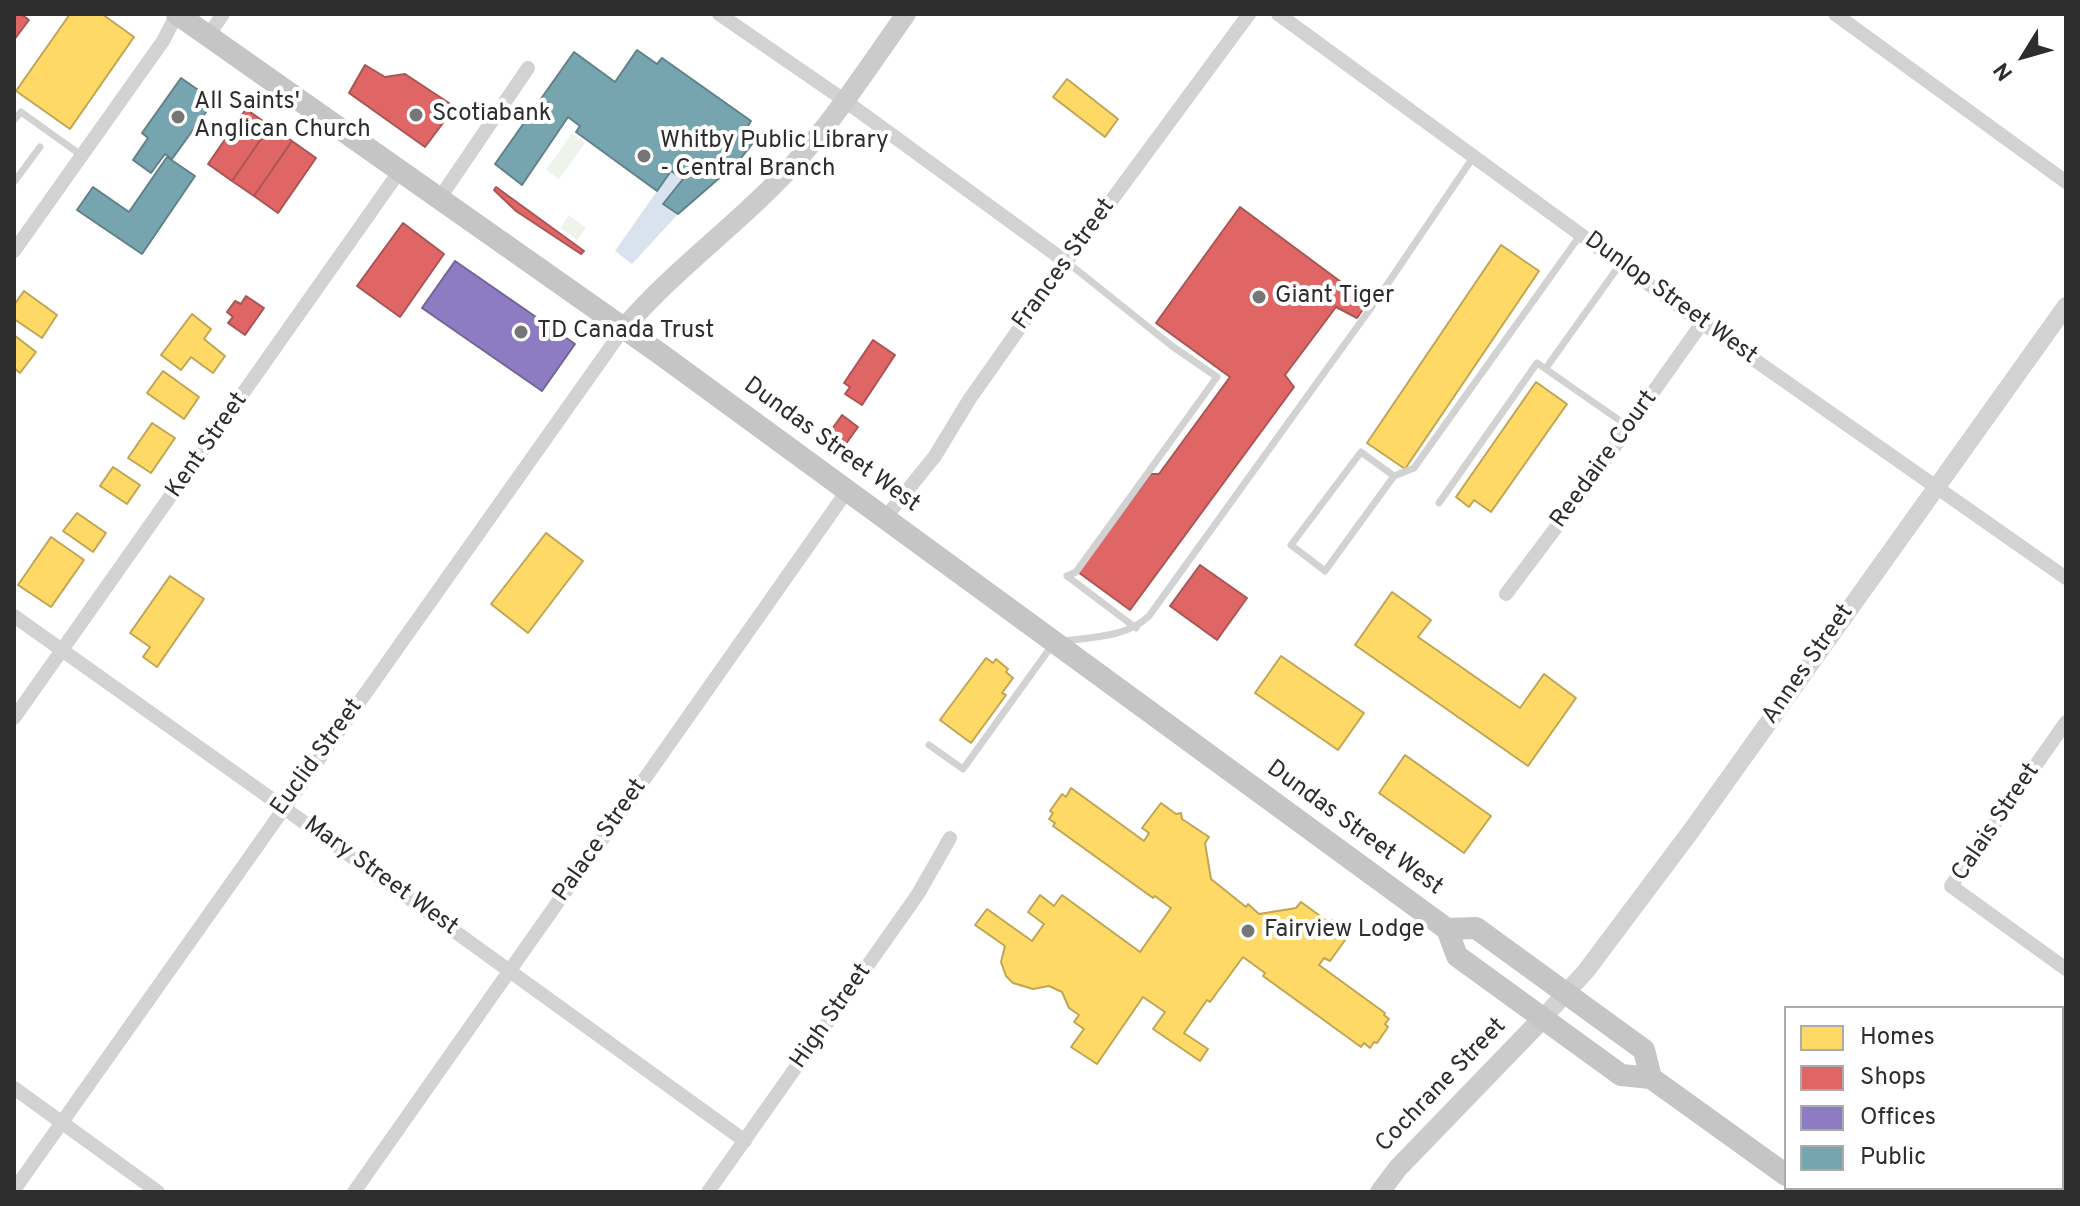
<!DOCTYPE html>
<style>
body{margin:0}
#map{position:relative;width:2080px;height:1206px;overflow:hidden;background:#fff;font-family:Overpass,sans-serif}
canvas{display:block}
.frame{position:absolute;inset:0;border:16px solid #2d2d2d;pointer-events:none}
.legend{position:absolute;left:1784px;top:1006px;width:280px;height:184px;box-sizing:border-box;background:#fff;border:2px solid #ababab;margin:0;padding:10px 14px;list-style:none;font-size:24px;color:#2d2d2d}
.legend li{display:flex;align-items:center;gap:16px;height:40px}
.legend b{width:40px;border:2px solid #ababab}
.north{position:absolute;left:1984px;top:16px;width:80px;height:80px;-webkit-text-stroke:6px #fff;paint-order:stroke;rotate:233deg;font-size:22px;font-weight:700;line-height:32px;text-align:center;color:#2d2d2d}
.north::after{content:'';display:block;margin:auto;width:28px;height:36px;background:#2d2d2d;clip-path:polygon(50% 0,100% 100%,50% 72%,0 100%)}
</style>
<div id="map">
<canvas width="2080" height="1206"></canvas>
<div class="frame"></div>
<ul class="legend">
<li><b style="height:22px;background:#ffd966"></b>Homes</li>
<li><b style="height:22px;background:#e06666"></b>Shops</li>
<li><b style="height:22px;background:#8e7cc3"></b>Offices</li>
<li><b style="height:22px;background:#76a5af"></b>Public</li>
</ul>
<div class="north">N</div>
</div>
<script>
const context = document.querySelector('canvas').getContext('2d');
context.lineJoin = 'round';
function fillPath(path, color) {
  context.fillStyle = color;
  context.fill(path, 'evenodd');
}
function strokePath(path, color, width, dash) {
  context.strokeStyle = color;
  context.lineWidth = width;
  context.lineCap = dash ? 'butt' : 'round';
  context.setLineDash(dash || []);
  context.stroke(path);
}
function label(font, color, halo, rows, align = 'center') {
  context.font = font + ' Overpass,sans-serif';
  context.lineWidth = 8;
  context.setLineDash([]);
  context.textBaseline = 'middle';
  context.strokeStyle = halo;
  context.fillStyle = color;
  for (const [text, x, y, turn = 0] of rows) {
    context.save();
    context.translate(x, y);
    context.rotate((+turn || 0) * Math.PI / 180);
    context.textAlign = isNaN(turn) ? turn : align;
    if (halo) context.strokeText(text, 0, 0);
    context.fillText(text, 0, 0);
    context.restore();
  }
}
fillPath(new Path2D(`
 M572 133 585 143 559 179 546 170Z
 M569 215 586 228 577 240 560 228Z`), '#eef3ec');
fillPath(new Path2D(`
 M671 171 683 179 678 214 632 264 615 251Z`), '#d9e2ef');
const homes = new Path2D(`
 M70 14H102L134 37 70 129 16 91Z
 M1067 79 1118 119 1105 137 1053 97Z
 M1501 245 1539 271 1405 469 1367 443Z
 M24 291 57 315 42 338 14 319V305Z
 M192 314 211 329 204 339 225 356 213 373 191 357 181 370 161 355Z
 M14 335 36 352 20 373 14 368Z
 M163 371 199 397 184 419 147 393Z
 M1536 382 1567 404 1491 512 1474 500 1469 507 1456 497Z
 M152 423 175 438 151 473 128 458Z
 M113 467 140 485 127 504 100 486Z
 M77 513 106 533 93 552 63 531Z
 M546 533 583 561 528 633 491 604Z
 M51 537 84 560 51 607 18 585Z
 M170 576 204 599 157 667 143 657 150 647 130 633Z
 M1392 592 1431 620 1418 637 1520 708 1544 674 1576 698 1528 766 1355 645Z
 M1281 656 1364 713 1338 750 1255 693Z
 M986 658 993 663 996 659 1008 669 1006 672 1013 678 1002 693 1006 695 971 743 940 720Z
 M1405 755 1491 816 1464 853 1379 793Z
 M1071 788 1144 841 1149 833 1142 828 1161 803 1176 814 1181 813 1182 819 1209 837 1205 843 1211 879 1246 907 1248 904 1259 914 1296 908 1301 902 1327 921 1332 920 1333 926 1348 936 1330 961 1324 958 1319 965 1385 1013 1384 1015 1389 1019 1385 1024 1388 1027 1377 1043 1374 1042 1370 1048 1364 1043 1361 1047 1263 976 1265 973 1243 957 1210 1002 1207 1000 1184 1033 1208 1049 1200 1061 1153 1029 1165 1012 1143 997 1097 1064 1071 1047 1084 1029 1074 1022 1079 1015 1069 1008 1062 992 1049 986 1033 989 1013 983 1006 976 1001 962 1005 946 975 925 987 909 1032 941 1044 924 1028 912 1040 895 1054 906 1062 895 1140 952 1171 908 1155 896 1153 898 1053 826 1055 823 1049 819 1053 813 1050 811 1062 794 1066 797Z`);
fillPath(homes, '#ffd966');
strokePath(homes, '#c0a555', 2);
const shops = new Path2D(`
 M14 14H21L29 20 14 40Z
 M365 65 385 77 405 74 455 107 425 147 349 93Z
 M246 109 270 126 232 181 208 164Z
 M270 126 292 141 254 196 232 181Z
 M292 141 316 158 278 213 254 196Z
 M496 187 584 251 581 254 516 211 494 190Z
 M1240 207 1368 302 1357 318 1336 307 1285 375 1294 387 1130 610 1078 572 1151 474H1159L1230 377 1156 323Z
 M403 223 444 254 400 317 357 286Z
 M246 296 264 308 245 335 228 323 233 317 227 312 235 301 241 304Z
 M873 340 895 355 862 405 845 394 850 387 844 383Z
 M842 415 858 427 843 448 827 436Z
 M1200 565 1247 598 1217 640 1170 606Z
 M2062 1150 2066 1152V1192H2024L2019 1188H2062Z`);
fillPath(shops, '#e06666');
strokePath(shops, '#a55', 2);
const offices = new Path2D(`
 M455 261 575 344 542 391 422 308Z`);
fillPath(offices, '#8e7cc3');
strokePath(offices, '#716496', 2);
const public = new Path2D(`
 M637 50 657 64 662 58 751 121 748 126 760 134 727 176 724 174 678 214 663 204 683 179 671 171 657 191 576 132 580 126 568 117 522 185 495 164 574 52 615 82Z
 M181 78 214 101 172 159 165 154 151 173 133 160 148 138 142 133Z
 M167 157 195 176 142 254 77 210 93 187 129 212Z`);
fillPath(public, '#76a5af');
strokePath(public, '#608188', 2);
strokePath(new Path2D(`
 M14 120 21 112 81 155
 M14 182 40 147
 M1067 262 1172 346 1217 377 1076 572 1067 576 1136 628
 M1546 368 1621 263
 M1394 476 1325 571 1291 545 1361 452 1394 476 1414 468 1581 234
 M1439 503 1537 363 1629 427
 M1064 641C1094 637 1127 637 1149 616L1378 298 1474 156
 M929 745 963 769 1053 644`), '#d2d2d2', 7);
strokePath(new Path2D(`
 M719 14 844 100 1066 262
 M1278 14 1702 323 2066 578
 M1835 14 2066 182
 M208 36 223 14
 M439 199 528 68
 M14 251 163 41 177 14
 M885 518 935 456 969 400 1066 262 1249 14
 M1506 594 1579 497 1702 323
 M14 616 266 795 745 1141
 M14 718 399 172
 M2066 722 1951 886 2066 969
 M14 1088 158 1192
 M14 1190 624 328
 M354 1192 847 491
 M708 1192 918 894 950 838`), '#d2d2d2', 14);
strokePath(new Path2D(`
 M1543 1018 1586 971 1691 831 2066 306`), '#d2d2d2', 18);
strokePath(new Path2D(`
 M624 328C677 266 746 219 800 157 839 113 872 62 906 14
 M1380 1192 1398 1168 1543 1018`), '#cbcbcb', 20);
strokePath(new Path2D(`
 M177 14 659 353 1418 908 1447 929 1457 956 1621 1075 1651 1078 1786 1175
 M1447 929 1476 928 1644 1050 1651 1078
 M1804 1188 1810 1192`), '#c5c5c5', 22);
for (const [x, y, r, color] of [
 [416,115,8,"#767676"],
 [178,117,8,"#767676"],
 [644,156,8,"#767676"],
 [1259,297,8,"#767676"],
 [521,332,8,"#767676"],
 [1248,931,8,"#767676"]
]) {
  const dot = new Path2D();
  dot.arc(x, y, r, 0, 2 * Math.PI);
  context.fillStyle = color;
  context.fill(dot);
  strokePath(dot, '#fff', 3);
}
label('24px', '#2d2d2d', '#fff', [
 ["All Saints'",194,103],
 ["Anglican Church",194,131],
 ["Scotiabank",432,115],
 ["Whitby Public Library",660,142],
 ["- Central Branch",660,170],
 ["Giant Tiger",1275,297],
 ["TD Canada Trust",537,332],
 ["Fairview Lodge",1264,931]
], 'left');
label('24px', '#2d2d2d', '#fff', [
 ["Frances Street",1065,265,-54],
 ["Dunlop Street West",1670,299,36],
 ["Kent Street",208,446,-55],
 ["Dundas Street West",831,446,36],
 ["Reedaire Court",1605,460,-54],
 ["Annes Street",1809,665,-55],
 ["Euclid Street",318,758,-54],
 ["Calais Street",1997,823,-56],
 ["Dundas Street West",1354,829,36],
 ["Palace Street",601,841,-55],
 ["Mary Street West",380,877,36],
 ["High Street",832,1017,-55],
 ["Cochrane Street",1442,1086,-46]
]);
</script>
